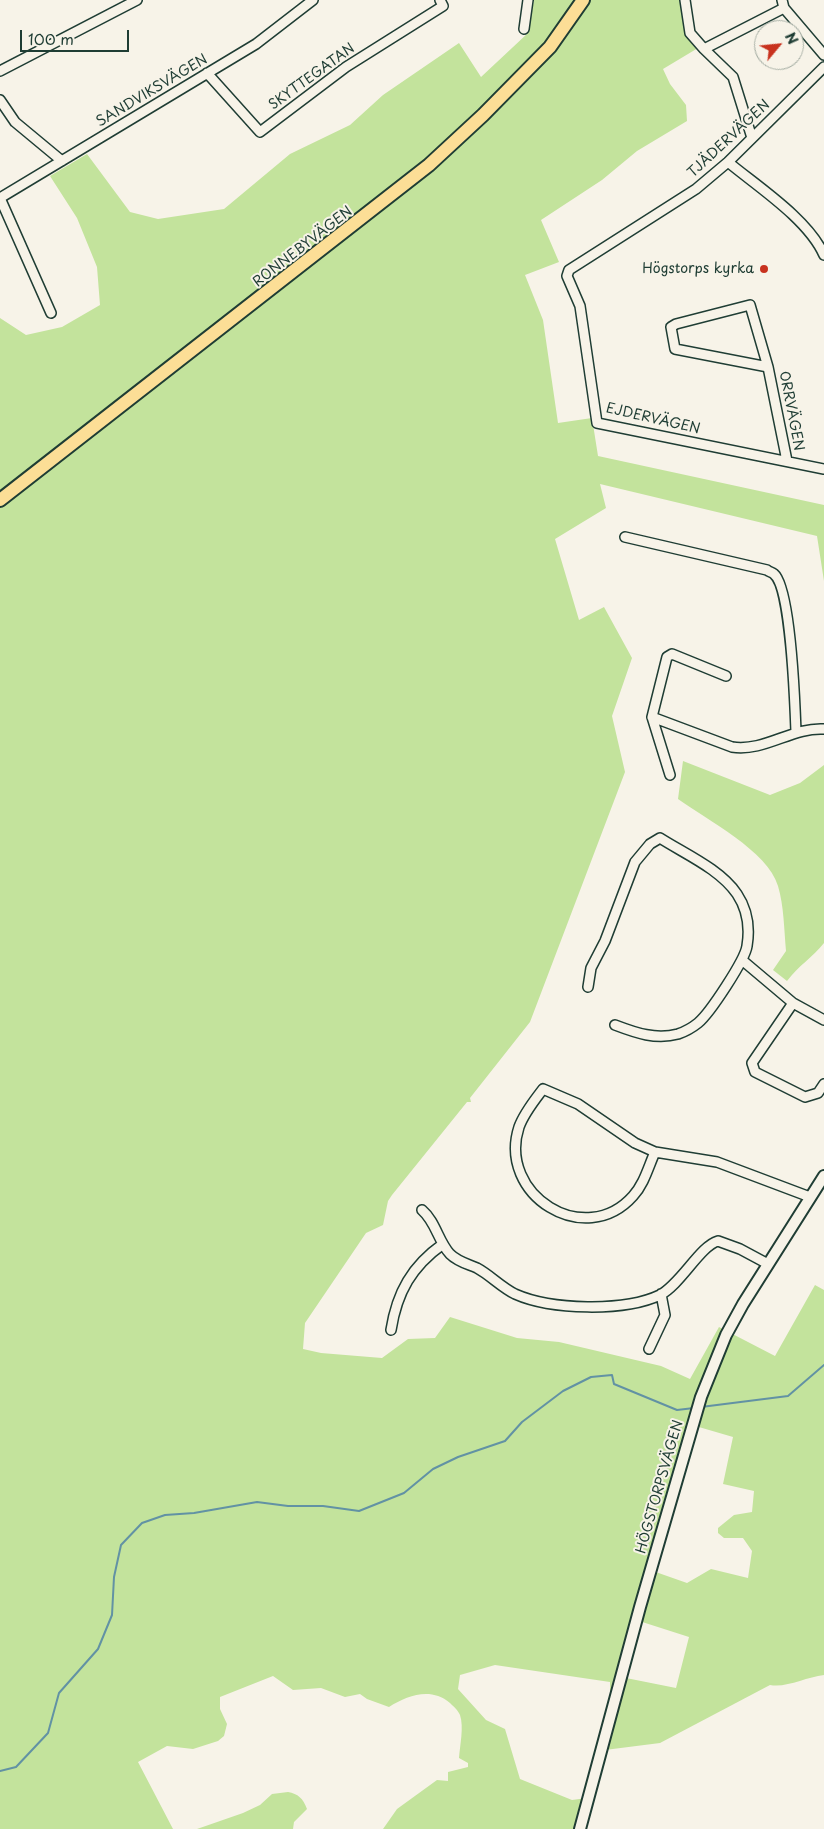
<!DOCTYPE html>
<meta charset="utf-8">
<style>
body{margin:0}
#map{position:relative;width:824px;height:1829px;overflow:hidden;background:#f7f3e8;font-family:"Playpen Sans",sans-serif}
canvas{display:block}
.north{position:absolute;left:754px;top:20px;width:50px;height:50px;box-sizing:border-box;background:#f7f3e8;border:1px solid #a1aaa0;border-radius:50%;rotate:62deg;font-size:14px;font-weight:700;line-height:20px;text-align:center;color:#1f3d34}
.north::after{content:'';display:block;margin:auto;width:18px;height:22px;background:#c8321e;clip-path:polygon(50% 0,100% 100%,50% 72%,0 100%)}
.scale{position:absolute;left:20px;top:30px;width:109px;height:22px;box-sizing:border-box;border:2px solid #1f3d34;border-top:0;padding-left:6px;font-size:15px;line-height:18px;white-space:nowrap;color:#1f3d34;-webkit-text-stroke:4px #f7f3e8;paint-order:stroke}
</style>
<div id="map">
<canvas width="824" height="1829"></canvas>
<div class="north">N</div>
<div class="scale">100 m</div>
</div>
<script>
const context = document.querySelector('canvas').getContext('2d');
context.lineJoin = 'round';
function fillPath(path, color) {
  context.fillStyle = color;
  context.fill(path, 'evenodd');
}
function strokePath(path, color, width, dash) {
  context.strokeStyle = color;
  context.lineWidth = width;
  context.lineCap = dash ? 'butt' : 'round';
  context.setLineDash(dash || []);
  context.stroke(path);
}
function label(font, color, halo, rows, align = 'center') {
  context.font = font + ' "Playpen Sans",sans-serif';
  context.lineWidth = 4;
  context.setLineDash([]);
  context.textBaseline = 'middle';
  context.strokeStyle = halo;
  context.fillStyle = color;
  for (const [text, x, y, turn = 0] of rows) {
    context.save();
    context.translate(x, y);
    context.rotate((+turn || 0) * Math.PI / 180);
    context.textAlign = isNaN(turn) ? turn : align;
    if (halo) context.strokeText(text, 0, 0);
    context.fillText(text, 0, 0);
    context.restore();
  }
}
fillPath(new Path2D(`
 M534 0H685L690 33 703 45 663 69 670 84 686 105 687 121 637 151 602 180 541 220 559 262 525 275 543 320 558 423 592 418 598 456 824 505V581L817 536 600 484 606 508 555 539 579 620 604 607 632 658 612 716 625 772 530 1022 470 1098 471 1102H467L392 1195 388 1201 383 1225 366 1233 305 1323 303 1349 321 1353 382 1358 408 1339 435 1338 450 1317 517 1338 559 1342 661 1366 690 1379 719 1327 775 1356 815 1285 824 1290V1675C806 1677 787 1688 770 1685L660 1743 597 1751 610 1703V1682L495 1665 460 1675 458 1689 486 1720 505 1729 520 1779 572 1800 587 1798 580 1829H383L397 1809 437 1780 448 1781V1772L468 1767V1763L459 1758C460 1745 464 1727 460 1715 458 1710 453 1706 450 1703 431 1687 408 1695 389 1707L367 1699 360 1694 345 1697 321 1688 293 1690 273 1676 220 1697V1709L227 1724 224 1736 218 1741 193 1749 167 1746 138 1762 173 1829H0V318L26 335 62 327 100 305 97 267 77 218 50 176 87 154 130 212 158 219 224 209 290 154 350 125 383 95 459 43 481 77 528 33ZM692 1425 733 1437 723 1484 754 1491 752 1512 734 1515 718 1528V1533L724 1538H743L752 1551 748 1578 711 1569 687 1583 650 1570ZM636 1620 689 1637 676 1688 621 1677Z
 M683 761 770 795 800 783 824 765V943C813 957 798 966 787 981L773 970 786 951C784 930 784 906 778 886 768 851 707 820 678 799Z
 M288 1792C298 1794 303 1798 307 1809L294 1822 293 1829H197L243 1813 260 1805 272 1794Z`), '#c3e39c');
strokePath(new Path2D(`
 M701 1407 788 1396 824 1365
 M0 1771 16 1767 48 1733 59 1693 98 1649 112 1615 114 1577 121 1545 142 1523 165 1515 194 1513 257 1502 288 1506H323L359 1511 404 1493 433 1469 458 1457 505 1441 522 1422 563 1391 591 1377 612 1375 614 1384 677 1410 694 1408`), '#6292a4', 2);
const minor = new Path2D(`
 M685 0 690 33 704 49 784 8
 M782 0 784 8 824 55
 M524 29 528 0
 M704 49 733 77 752 138
 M824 67 728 162 696 189 569 270 567 276 580 306 597 423 824 469
 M0 71 137 0
 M207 73 260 132 346 67 443 6 440 0
 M0 100 15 122 62 161
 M728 162C758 187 808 219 824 255
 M0 198 256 44 313 0
 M0 198 51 313
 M768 367 675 349 671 327 676 324 750 305 768 367 787 461
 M625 537 767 570C769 572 772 572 774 574 791 588 795 705 796 732
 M726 676 672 654 667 657 652 717 732 747C765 752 792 727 824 729
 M652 717 670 775
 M742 960 793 1003 824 1020
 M588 987 591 968 605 941 635 862 650 844 660 838C685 854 720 869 737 894 747 909 750 928 747 946 745 960 710 1013 698 1023 693 1027 684 1032 678 1034 656 1040 636 1033 615 1025
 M793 1003 752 1063 755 1072 805 1097 818 1093 824 1084
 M655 1152C648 1168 644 1184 633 1196 585 1250 497 1195 519 1127 524 1113 534 1101 543 1089L578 1104 635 1143 655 1152 717 1162 810 1197
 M422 1210C436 1222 438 1241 450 1254 458 1262 468 1264 477 1268 490 1275 501 1287 515 1294 551 1310 624 1312 660 1295 681 1284 700 1246 718 1241L740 1249 768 1264
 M391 1330C397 1292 412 1266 443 1244
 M649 1349 665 1315 661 1294`);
const tertiary = new Path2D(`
 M580 1829 640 1607 701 1397 726 1335 743 1304 824 1176`);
const primary = new Path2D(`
 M0 500 429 165 483 115 550 47 583 0`);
strokePath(minor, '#1f3d34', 12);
strokePath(tertiary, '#1f3d34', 14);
strokePath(primary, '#1f3d34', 16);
strokePath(minor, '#f7f3e8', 9);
strokePath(tertiary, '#f7f3e8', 10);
strokePath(primary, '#fcde96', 12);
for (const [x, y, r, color] of [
 [764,269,5,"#c8321e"]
]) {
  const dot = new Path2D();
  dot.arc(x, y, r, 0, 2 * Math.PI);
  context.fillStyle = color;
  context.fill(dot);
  strokePath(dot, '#f7f3e8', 2);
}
label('14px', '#1f3d34', '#f7f3e8', [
 ["SKYTTEGATAN",312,77,-36],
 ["SANDVIKSVÄGEN",152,91,-31],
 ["TJÄDERVÄGEN",729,139,-43],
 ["RONNEBYVÄGEN",303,247,-38],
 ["ORRVÄGEN",791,411,79],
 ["EJDERVÄGEN",653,419,13],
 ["HÖGSTORPSVÄGEN",660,1487,-74]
]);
label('14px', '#1f3d34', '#f7f3e8', [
 ["Högstorps kyrka",754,269]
], 'right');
</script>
